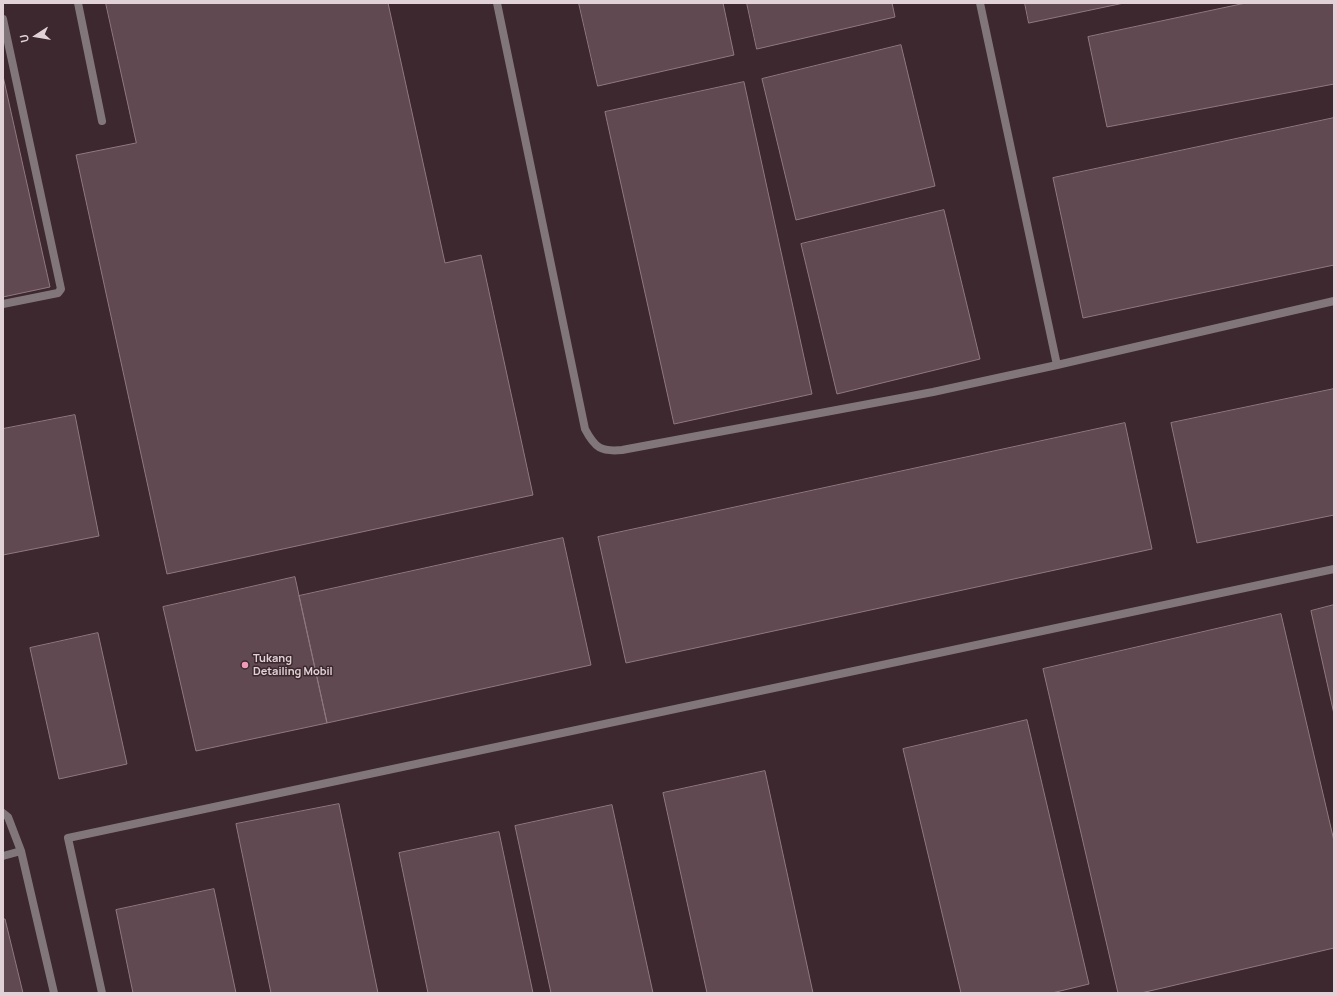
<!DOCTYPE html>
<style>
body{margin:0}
#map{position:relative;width:1337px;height:996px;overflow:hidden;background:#3c282e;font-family:Manrope,sans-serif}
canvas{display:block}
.frame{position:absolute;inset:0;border:4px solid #e0d2d6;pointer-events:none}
.north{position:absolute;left:16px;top:16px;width:40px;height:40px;-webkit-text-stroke:3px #3c282e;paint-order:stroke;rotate:258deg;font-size:11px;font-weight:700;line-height:16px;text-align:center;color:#e0d2d6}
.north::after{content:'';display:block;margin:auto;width:14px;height:18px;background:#e0d2d6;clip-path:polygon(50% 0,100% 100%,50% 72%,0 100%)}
</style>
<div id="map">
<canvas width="1337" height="996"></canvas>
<div class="frame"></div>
<div class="north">U</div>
</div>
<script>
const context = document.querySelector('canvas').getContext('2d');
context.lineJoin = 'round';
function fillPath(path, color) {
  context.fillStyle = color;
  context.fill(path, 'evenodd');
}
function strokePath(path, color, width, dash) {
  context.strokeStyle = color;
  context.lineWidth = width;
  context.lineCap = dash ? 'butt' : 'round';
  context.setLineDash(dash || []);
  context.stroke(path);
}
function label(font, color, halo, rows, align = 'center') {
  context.font = font + ' Manrope,sans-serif';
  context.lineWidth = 3;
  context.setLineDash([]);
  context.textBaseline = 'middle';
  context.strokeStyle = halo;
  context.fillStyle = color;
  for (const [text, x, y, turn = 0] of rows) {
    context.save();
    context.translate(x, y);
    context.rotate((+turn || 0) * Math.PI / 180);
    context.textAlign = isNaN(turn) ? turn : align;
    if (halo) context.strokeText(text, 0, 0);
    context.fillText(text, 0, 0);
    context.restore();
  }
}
const building = new Path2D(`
 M106 3H388L445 263 481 255 533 495 167 574 76 155 136 143Z
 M579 3H723L734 55 598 86Z
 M747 3H892L895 17 757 49Z
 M1025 3H1124L1029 23Z
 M1246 3H1334V84L1107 127 1088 37Z
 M901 45 935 186 796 220 762 79Z
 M3 76 50 287 3 297Z
 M744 82 812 394 674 424 605 112Z
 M1334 118V265L1083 318 1053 178Z
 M944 210 980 359 837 394 801 244Z
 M1334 389V515L1197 543 1171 423Z
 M75 415 99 536 3 555V429Z
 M1125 423 1152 549 626 663 598 537Z
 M563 538 591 665 327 723 299 596Z
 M295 577 327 723 196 751 163 607Z
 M1334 605V714L1311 611Z
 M1281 614 1334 841V948L1141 993H1118L1043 669Z
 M98 633 127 764 59 779 30 648Z
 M1027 720 1089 984 1052 993H961L903 749Z
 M765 771 813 993H707L663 793Z
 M339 804 378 993H271L236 824Z
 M612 805 653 993H551L515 826Z
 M499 832 533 993H428L399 853Z
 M214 889 236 993H133L116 910Z
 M3 919H5L23 993H3Z`);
fillPath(building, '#604950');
strokePath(building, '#91787f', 1);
strokePath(new Path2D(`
 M78 3 102 121
 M497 3 585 429C595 448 601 452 622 450L933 392 1057 365 1334 301
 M980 3 1057 365
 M3 19 61 289 58 293 3 304
 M3 813 8 817 21 851 54 993
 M3 856 21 851
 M102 993 68 838 1334 569`), '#817679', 8);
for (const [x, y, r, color] of [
 [245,665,4,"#f09ab5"]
]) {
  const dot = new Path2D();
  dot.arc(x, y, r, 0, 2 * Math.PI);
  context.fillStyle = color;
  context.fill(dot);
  strokePath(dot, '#3c282e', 1.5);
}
label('bold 11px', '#e0d2d6', '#3c282e', [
 ["Tukang",253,659],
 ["Detailing Mobil",253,672]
], 'left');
</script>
